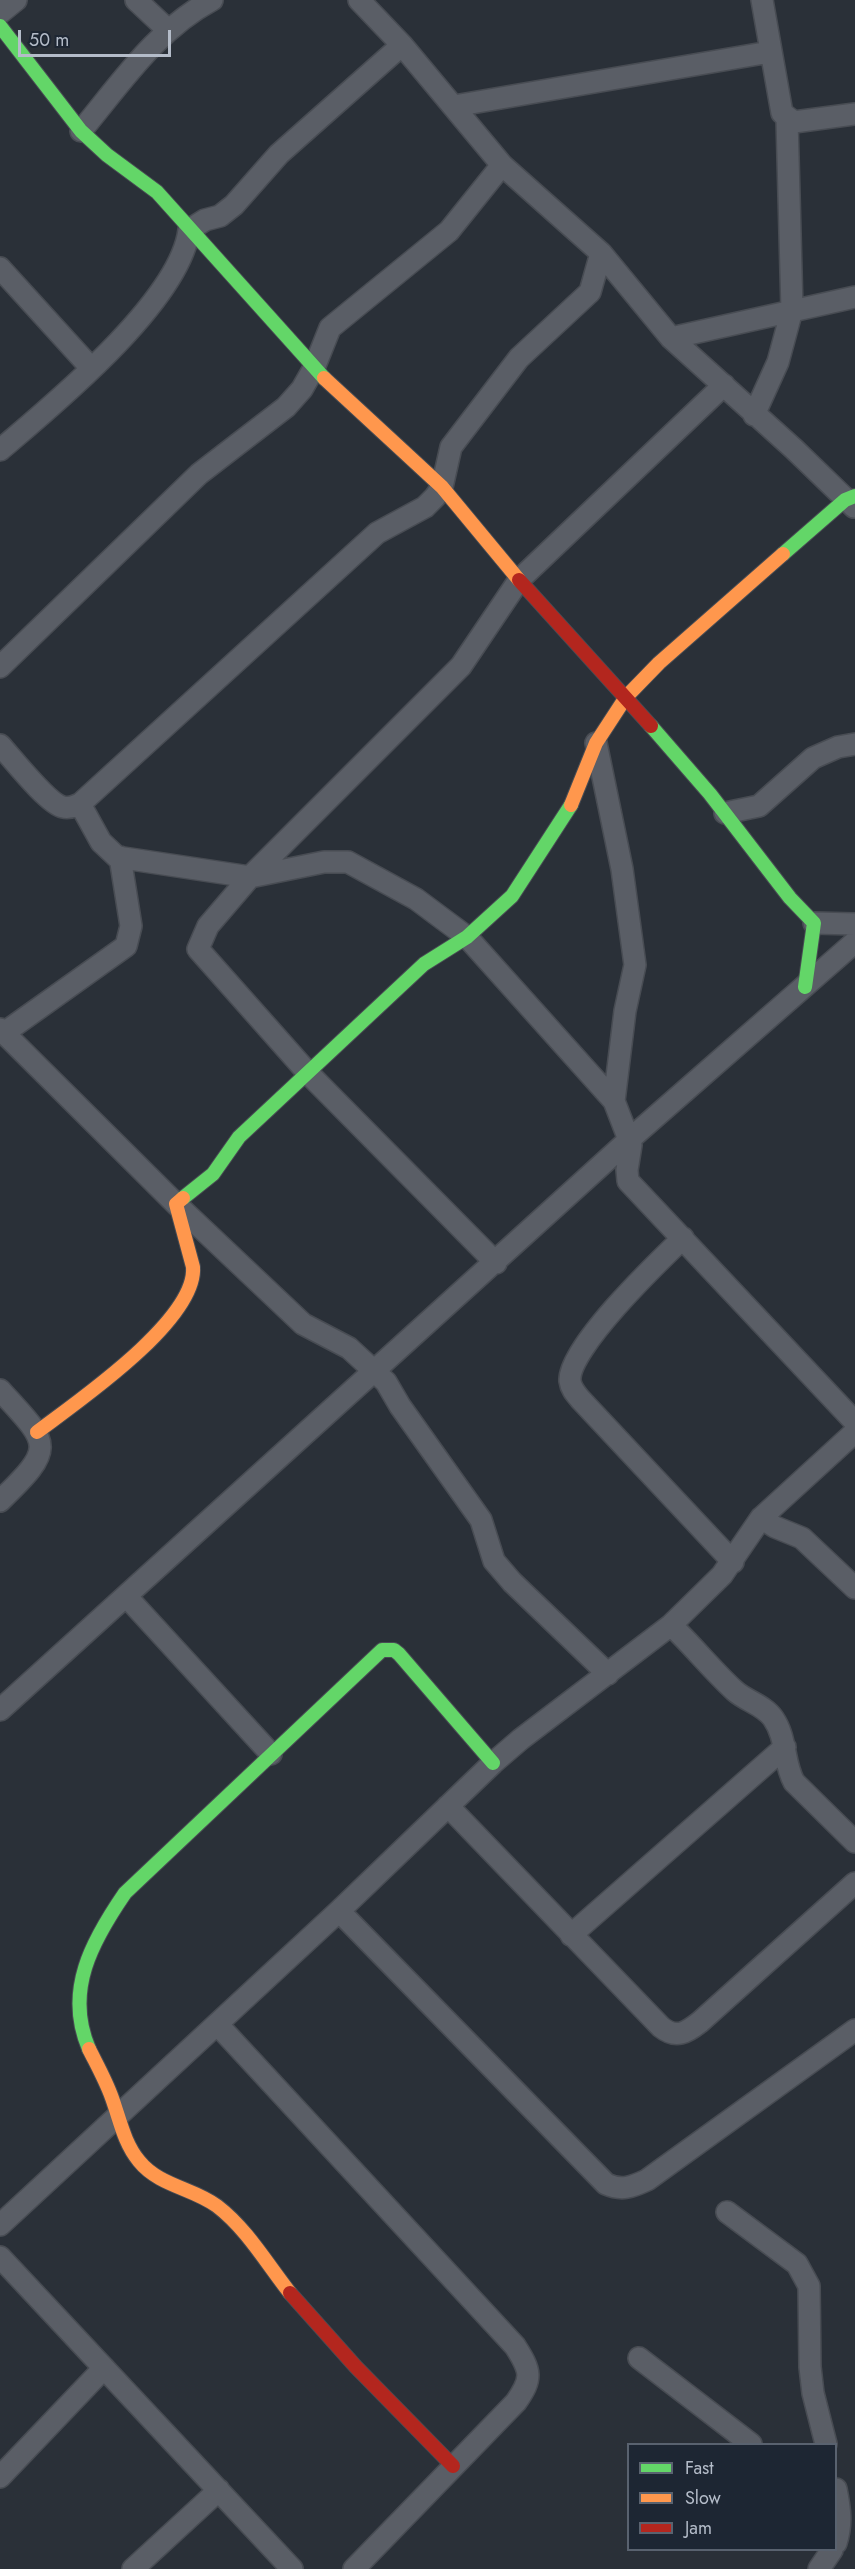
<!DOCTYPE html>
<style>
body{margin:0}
#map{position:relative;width:855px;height:2569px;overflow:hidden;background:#2a3038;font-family:Jost,sans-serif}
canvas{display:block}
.legend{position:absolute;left:627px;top:2443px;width:210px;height:108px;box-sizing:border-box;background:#1d2633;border:2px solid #59626f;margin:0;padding:8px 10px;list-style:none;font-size:18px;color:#b4bcc9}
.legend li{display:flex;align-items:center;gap:12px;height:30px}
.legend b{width:30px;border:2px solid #59626f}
.scale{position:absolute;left:18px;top:30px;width:153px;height:27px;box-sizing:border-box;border:3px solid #b4bcc9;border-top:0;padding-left:8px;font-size:18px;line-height:21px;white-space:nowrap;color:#b4bcc9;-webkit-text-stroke:4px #1d2633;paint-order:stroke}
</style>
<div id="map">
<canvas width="855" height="2569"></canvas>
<ul class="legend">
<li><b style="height:8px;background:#63d668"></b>Fast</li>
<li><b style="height:8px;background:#ff974d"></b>Slow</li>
<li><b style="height:8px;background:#b3261e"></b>Jam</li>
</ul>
<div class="scale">50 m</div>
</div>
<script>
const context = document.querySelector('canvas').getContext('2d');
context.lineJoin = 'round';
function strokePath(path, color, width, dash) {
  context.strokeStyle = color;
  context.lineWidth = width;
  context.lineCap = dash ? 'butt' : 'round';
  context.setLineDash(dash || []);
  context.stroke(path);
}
const street = new Path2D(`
 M136 0 168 30
 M359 0 402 45 502 165 601 253 671 338 794 449 854 507
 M762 0 782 113 794 122 855 114
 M0 13 16 0
 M454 106 770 52
 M81 131C121 83 156 30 212 0
 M0 268 91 368
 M671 338 855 297
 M754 415 778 362 792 310 787 119
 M0 450C54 404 180 301 189 230L205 220 220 216 234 205 279 154 402 45
 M0 667 199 474 286 407 302 389 314 368 330 328 449 231 502 165
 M596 743 622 869 635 965 625 1011 614 1101 631 1145 627 1170 628 1181 855 1422
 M0 745C12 758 48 804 63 807 70 809 74 806 80 804L377 533 425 507 435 497 442 487 451 447 519 358 590 292 601 253
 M80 804 101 842 117 857 250 877 324 862H348L416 899 467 937 614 1101
 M725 813 759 806 813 758 838 747 855 744
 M814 923 855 924
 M0 1029 176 1204 303 1324 349 1348 386 1382 400 1406 481 1520 494 1561 512 1582 608 1674
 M4 1033 126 946 131 926 120 857
 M683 1238C659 1261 567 1349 570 1381 571 1389 576 1394 581 1400L733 1562
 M496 1263 308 1073 198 949 208 926 250 877 461 666 519 580 724 385
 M0 1390C51 1445 56 1447 0 1501
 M761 1518 775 1527 802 1538 855 1588
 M126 1596 271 1754
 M671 1625C693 1646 713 1671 735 1691 746 1701 764 1705 773 1718 787 1738 783 1762 794 1782L855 1842
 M0 1710 630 1139 855 942
 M448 1806 661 2027C676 2039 686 2033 700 2022L855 1883
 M339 1911 606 2184C622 2191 632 2187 647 2180L855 2030
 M571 1935 785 1747
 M217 2024 515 2346C531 2371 533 2378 516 2402L354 2569
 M727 2212 797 2264 809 2286 810 2367 813 2393 826 2444
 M0 2225 339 1911 493 1763 521 1739 671 1625 722 1575 761 1518 855 1432
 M0 2257 292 2569
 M639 2358 751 2444
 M0 2477 104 2368
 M836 2489C840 2509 842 2524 836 2543
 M133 2569 219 2490
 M819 2569 832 2550`);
const fast = new Path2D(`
 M0 26 81 131 107 155 157 192 324 378
 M783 554 845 500 855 496
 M651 726 710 794 790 898 814 923 805 987
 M183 1198 213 1174 239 1137 424 964 467 937 512 896 571 805
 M89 2049C64 1991 92 1941 125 1893L382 1650H394L399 1654 493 1763`);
const slow = new Path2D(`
 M324 378 442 487 519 580
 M571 805 596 743 626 697 659 663 783 554
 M37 1432C77 1402 197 1320 193 1267L176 1204 183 1198
 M89 2049C97 2065 106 2081 112 2098 120 2120 124 2143 139 2161 159 2186 193 2188 217 2206 247 2229 267 2264 290 2293`);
const jam = new Path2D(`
 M519 580 651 726
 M290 2293 356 2367 453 2466`);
strokePath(street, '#484c53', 24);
strokePath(fast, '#484c53', 16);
strokePath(slow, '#484c53', 16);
strokePath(jam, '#484c53', 16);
strokePath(street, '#5a5e66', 21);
strokePath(fast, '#63d668', 14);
strokePath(slow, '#ff974d', 14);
strokePath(jam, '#b3261e', 14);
</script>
